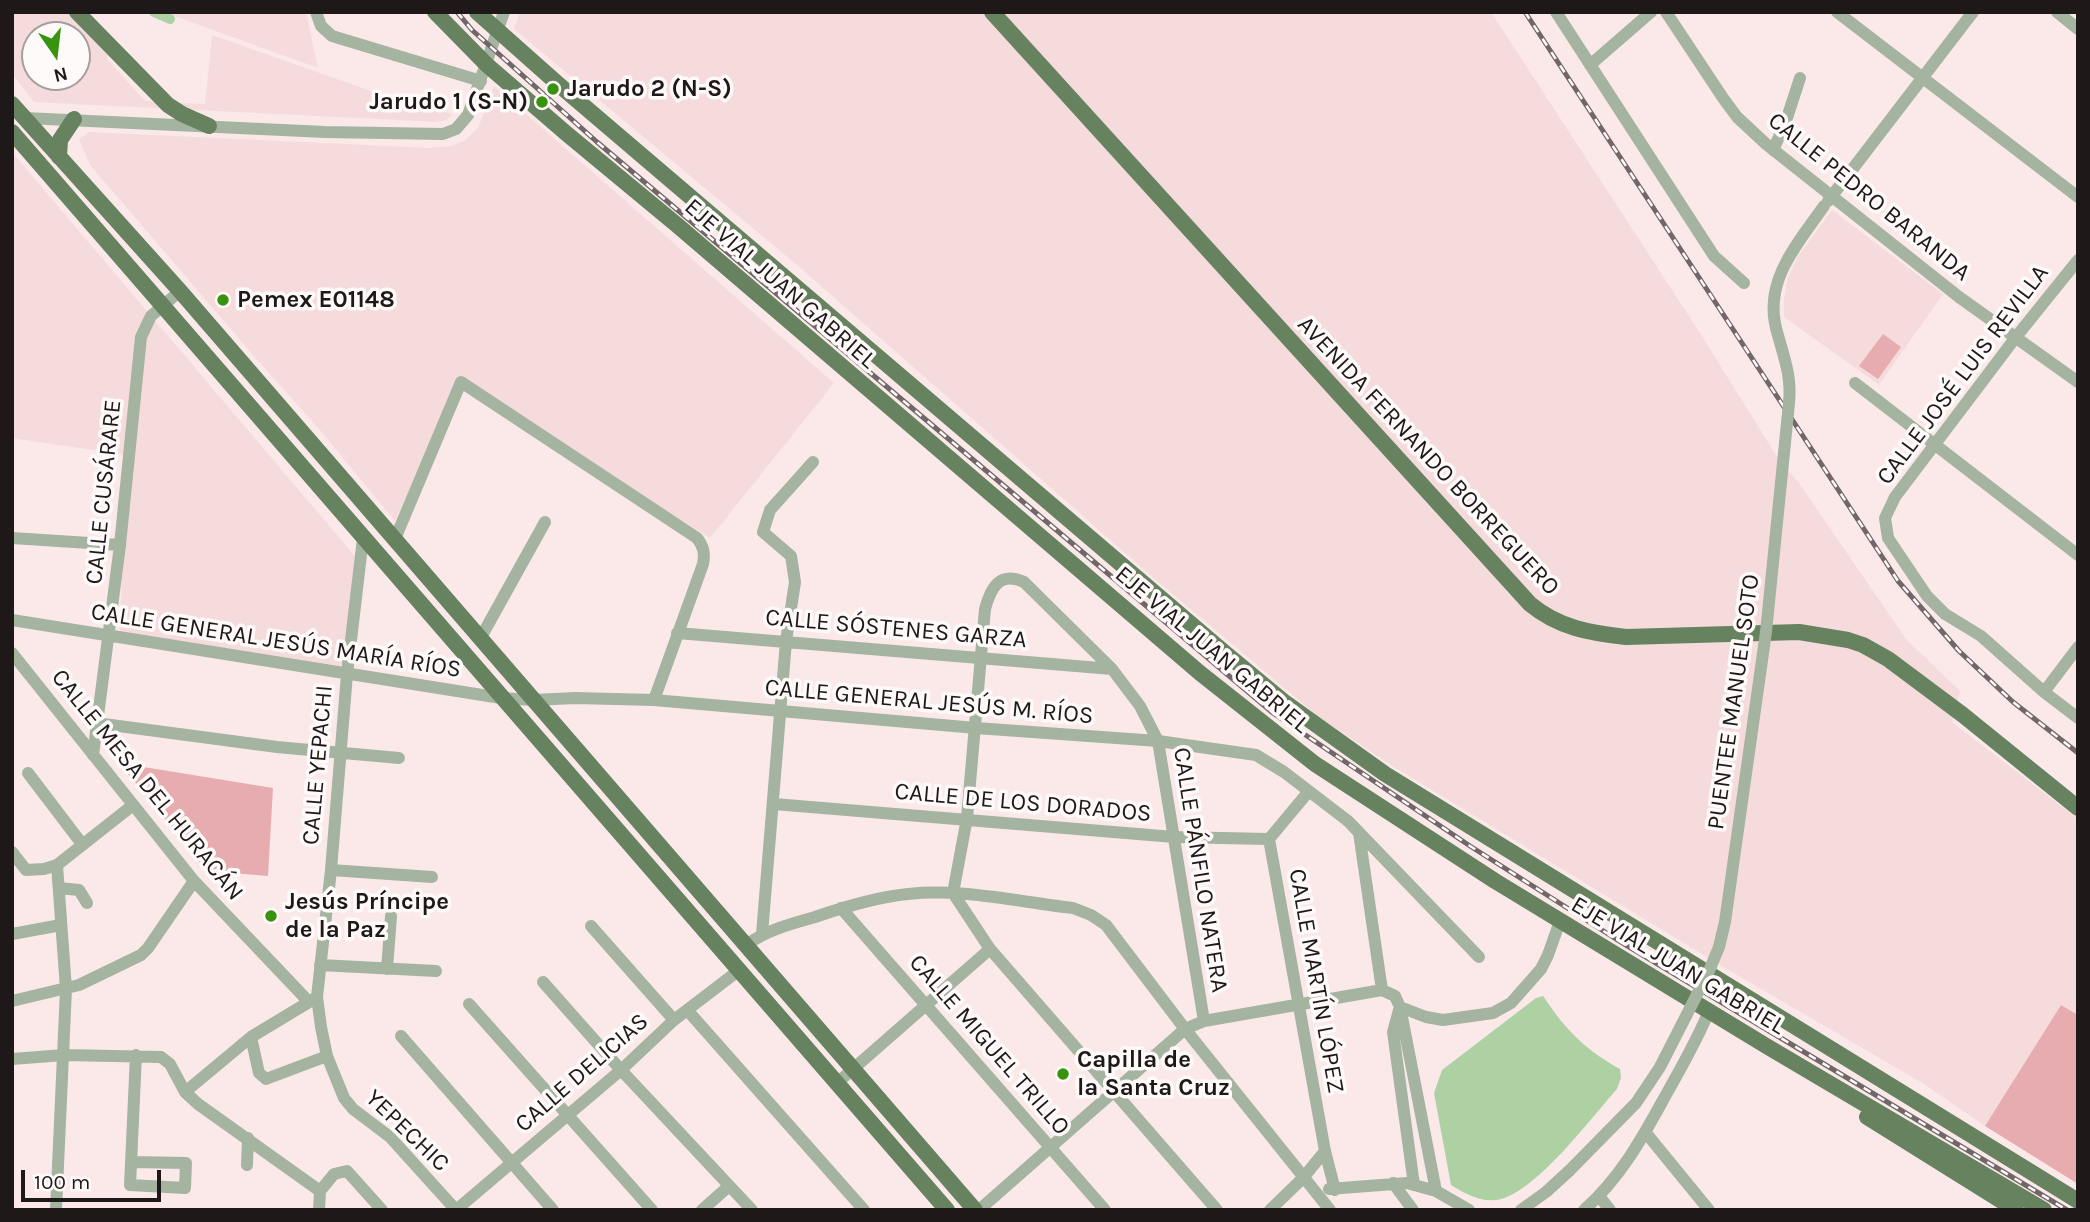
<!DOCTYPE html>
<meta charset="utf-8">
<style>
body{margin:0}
#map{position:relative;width:2090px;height:1222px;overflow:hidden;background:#fbe9ea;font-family:Karla,sans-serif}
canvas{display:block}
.frame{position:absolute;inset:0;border:14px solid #1f1819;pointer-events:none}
.north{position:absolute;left:21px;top:21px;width:70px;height:70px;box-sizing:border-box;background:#fefafa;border:2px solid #a5a0a0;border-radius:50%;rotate:166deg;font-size:19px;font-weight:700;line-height:28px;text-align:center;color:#1f1819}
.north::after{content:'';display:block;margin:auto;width:24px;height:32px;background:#38940e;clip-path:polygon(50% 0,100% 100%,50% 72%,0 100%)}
.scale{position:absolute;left:21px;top:1170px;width:140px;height:32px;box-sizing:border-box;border:4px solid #1f1819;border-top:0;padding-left:9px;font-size:21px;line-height:24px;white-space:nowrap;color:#1f1819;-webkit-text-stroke:5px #fefafa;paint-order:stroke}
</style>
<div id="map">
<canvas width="2090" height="1222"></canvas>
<div class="frame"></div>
<div class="north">N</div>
<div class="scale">100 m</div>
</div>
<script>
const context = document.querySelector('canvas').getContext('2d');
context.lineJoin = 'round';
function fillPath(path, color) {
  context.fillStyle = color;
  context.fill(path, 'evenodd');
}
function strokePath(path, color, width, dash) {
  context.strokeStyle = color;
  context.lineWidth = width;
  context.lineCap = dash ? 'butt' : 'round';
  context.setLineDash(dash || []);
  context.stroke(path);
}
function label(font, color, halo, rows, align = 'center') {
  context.font = font + ' Karla,sans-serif';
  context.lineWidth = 7;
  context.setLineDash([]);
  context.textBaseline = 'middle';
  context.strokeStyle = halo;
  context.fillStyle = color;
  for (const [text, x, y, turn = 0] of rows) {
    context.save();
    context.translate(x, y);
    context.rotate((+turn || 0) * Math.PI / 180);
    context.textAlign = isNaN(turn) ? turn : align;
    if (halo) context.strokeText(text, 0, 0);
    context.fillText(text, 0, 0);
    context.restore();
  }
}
fillPath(new Path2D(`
 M12 12H68L107 53V59L145 101 205 104 212 35 411 105 453 114 446 120 437 122 34 102 12 74ZM35 35H77V77H35Z
 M166 12H306L318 68 166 13Z
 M520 12H1491L1700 333 1776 455 1801 486 1906 639 1960 691 1952 722 2078 819V1015L2061 1005 1985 1126 1924 1084 1725 968 1394 767 1319 717 1157 581 798 266 514 29Z
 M494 86 834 383 710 538 458 382 395 521 319 429 259 362 90 165 79 139 89 132 430 148 450 146 464 141 478 128Z
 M12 152 365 568 348 667 120 632 126 455 12 438Z
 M1832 210 1943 294 1879 385 1784 317V300L1787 280 1798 256Z`), '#f6dbdc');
fillPath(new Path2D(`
 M1883 334 1901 347 1878 379 1859 366Z
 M119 763 273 788 268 876 207 871Z
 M2061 1005 2078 1015V1184L1985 1126Z`), '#e7acaf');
fillPath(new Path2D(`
 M1543 996C1565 1029 1585 1050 1620 1069L1621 1078 1617 1089C1591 1118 1533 1196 1496 1200 1479 1202 1464 1193 1451 1185L1434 1093 1442 1070 1536 998Z`), '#add1a3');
strokePath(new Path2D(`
 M154 12 170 19`), '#add1a3', 10);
strokePath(new Path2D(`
 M316 12 321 26 332 36 481 81
 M1556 12 1714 256 1744 283
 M1666 12 1723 98 1737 117 1766 144 1959 297 2078 382
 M1837 12 2078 197
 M2057 12 2078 29
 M1590 65 1651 12
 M25 118 325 132 443 134 456 129 468 115 504 12
 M1773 150 1785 124 1800 78
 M1828 201 1973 12
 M2078 260 2016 337 1895 497 1885 518 1888 538 1927 596 1945 614 1981 636 2044 692 2078 718
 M1855 383 2078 555
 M12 538 120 545
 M363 538 347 674 331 870 317 997 321 1027 327 1056 344 1098 353 1109 390 1137 456 1210
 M395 539 461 382 697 538C704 547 705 554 703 564L654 700
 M12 620 501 698 534 700 575 698 654 700 976 728 1158 741 1256 755 1284 772 1348 821 1479 957
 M677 633 1112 669
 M480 639 545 522
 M12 653 194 881 309 1002
 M2044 692 2078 647
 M96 723 277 747 399 758
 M93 755 120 545 141 337 151 316 180 291
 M28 773 82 844
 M1309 791 1269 839 1325 1151 1335 1190
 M774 804 1174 837 1269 839
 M1359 833 1382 990
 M12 852 26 870 44 869 57 865 133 805
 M331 870 432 877
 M59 888 79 890 87 903
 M841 908 1105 1210
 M591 926 674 1020
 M12 934 61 925
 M762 934 786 641 795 582 791 556 763 532 770 510 813 462
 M746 945C767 930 790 924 815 917 844 907 877 897 908 894 962 888 1019 902 1073 908L1091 915 1106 925 1185 1029 1330 1210
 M320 965 436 971
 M387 969 391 916
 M543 982 621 1070 752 1210
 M1382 990 1395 996 1400 1007 1436 1191
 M12 1001 79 985 141 955 148 948 194 881
 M469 1004 652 1210
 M1400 1007 1426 1017 1443 1020 1493 1013 1511 1003 1541 969 1548 955 1560 921
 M1399 1010 1393 1032 1414 1185
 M688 1011 864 1210
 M1204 1021 1158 741 1140 706 1112 669 1024 582C1000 571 991 587 985 609L967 818 953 893 990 949 1217 1210
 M401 1036 553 1210
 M251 1037 259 1073 266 1079 327 1056
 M12 1059 64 1055 161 1057 170 1064 185 1092 198 1104 320 1191
 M837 1083 990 949
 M185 1092 251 1037 314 999
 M1646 1133 1709 1210
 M132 1162 186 1163 185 1188 130 1185 136 1055
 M247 1165 248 1138
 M1393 1183 1413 1210
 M1329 1189 1407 1183 1436 1191 1469 1210
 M320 1191 334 1174 347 1171 382 1210
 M1599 1196 1610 1210
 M56 1210 66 989 57 865
 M319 1210 320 1191
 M456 1210 621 1070 674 1020 738 971
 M702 1210 729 1186
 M979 1210 1185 1029 1204 1021 1382 990
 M1270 1210 1303 1178 1325 1151
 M1521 1210 1546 1192 1569 1171
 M1584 1210C1619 1179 1640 1142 1662 1102 1679 1071 1696 1043 1709 1011`), '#a4b4a0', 12);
strokePath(new Path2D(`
 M77 12 168 105 182 114 209 126
 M435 12 487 65 567 134 677 225 1200 673 1315 764 1495 881 1768 1047 2044 1210
 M477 12 558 84 1224 652 1283 701 1385 774 2078 1201
 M992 12 1530 604C1559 628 1590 633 1626 637L1799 632 1848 640 1863 645 1888 659 1963 715 2078 808
 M12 104 180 291 975 1210
 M12 132 947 1210
 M59 157 60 140 74 119
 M1867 1117 2016 1210`), '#66825e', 16);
const rail = new Path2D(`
 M457 12 472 30 597 142 1273 713 1470 846 1616 939 2067 1210
 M1525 12 1898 581 1959 651 2013 702 2078 753`);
strokePath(rail, '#726768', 5);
strokePath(rail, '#fefafa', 2.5, [8]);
strokePath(new Path2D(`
 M1569 1171 1636 1103 1660 1067 1709 971 1719 947 1725 922 1766 632 1789 403C1792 375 1783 355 1776 328 1764 280 1798 243 1824 206`), '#a4b4a0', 12);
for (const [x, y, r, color] of [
 [553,89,7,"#38940e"],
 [542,102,7,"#38940e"],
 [223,300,7,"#38940e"],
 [271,916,7,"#38940e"],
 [1063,1074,7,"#38940e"]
]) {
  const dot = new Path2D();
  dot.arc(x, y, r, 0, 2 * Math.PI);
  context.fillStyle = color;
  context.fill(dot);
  strokePath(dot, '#fefafa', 2.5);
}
label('bold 24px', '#1f1819', '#fefafa', [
 ["Jarudo 2 (N-S)",567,89],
 ["Jarudo 1 (S-N)",528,102,"right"],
 ["Pemex E01148",237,300],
 ["Jesús Príncipe",285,902],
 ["de la Paz",285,930],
 ["Capilla de",1077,1060],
 ["la Santa Cruz",1077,1088]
], 'left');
label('24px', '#1f1819', '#fefafa', [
 ["CALLE PEDRO BARANDA",1869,197,39],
 ["EJE VIAL JUAN GABRIEL",780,284,41],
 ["CALLE JOSÉ LUIS REVILLA",1963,375,-53],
 ["AVENIDA FERNANDO BORREGUERO",1428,456,47],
 ["CALLE CUSÁRARE",104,492,-84],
 ["CALLE SÓSTENES GARZA",896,629,5],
 ["CALLE GENERAL JESÚS MARÍA RÍOS",276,641,9],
 ["EJE VIAL JUAN GABRIEL",1212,650,40],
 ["CALLE GENERAL JESÚS M. RÍOS",929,702,5],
 ["PUENTEE MANUEL SOTO",1734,702,-82],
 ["CALLE YEPACHI",318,765,-85],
 ["CALLE MESA DEL HURACÁN",147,785,51],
 ["CALLE DE LOS DORADOS",1023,803,5],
 ["CALLE PÁNFILO NATERA",1200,870,81],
 ["EJE VIAL JUAN GABRIEL",1678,966,31],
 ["CALLE MARTÍN LÓPEZ",1316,981,80],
 ["CALLE MIGUEL TRILLO",989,1045,49],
 ["CALLE DELICIAS",582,1073,-41],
 ["YEPECHIC",407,1131,44]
]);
</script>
